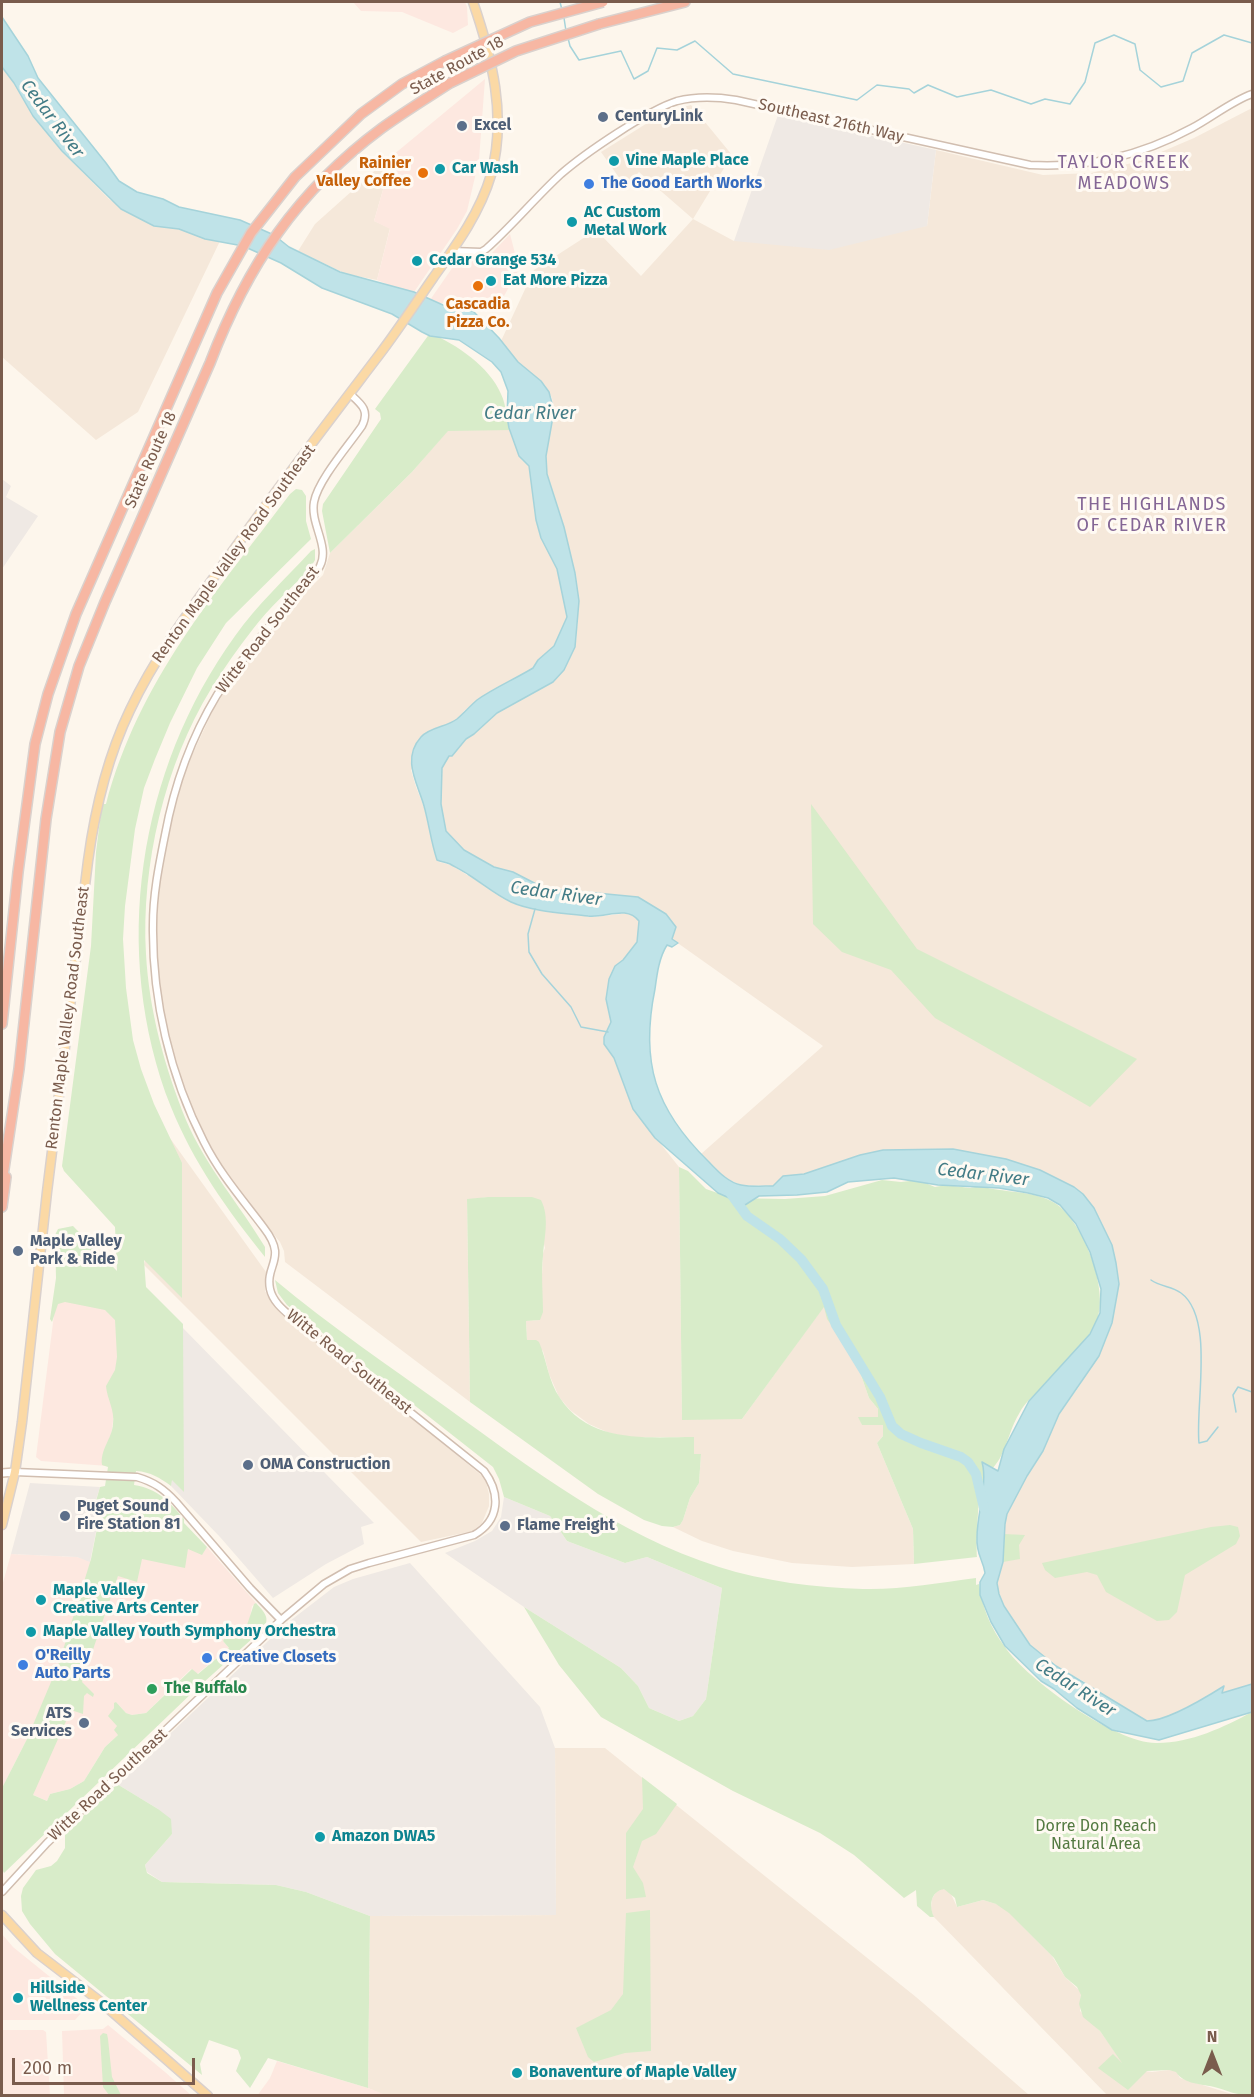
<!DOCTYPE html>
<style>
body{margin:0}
#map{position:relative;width:1254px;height:2097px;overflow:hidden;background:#fdf6ec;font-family:"Fira Sans",sans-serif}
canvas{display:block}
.frame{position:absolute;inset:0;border:3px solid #7a5c4d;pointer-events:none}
.north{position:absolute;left:1182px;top:2025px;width:60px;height:60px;-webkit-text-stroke:4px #fffaf3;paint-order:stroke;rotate:0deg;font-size:16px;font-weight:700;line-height:24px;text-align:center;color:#7a5c4d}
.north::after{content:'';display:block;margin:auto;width:21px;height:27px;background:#7a5c4d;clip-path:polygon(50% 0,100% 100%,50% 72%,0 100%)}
.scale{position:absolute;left:12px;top:2058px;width:183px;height:27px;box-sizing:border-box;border:3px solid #7a5c4d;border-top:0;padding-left:8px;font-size:18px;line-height:21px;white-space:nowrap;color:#7a5c4d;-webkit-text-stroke:4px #fffaf3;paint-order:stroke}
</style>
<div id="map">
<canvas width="1254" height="2097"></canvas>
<div class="frame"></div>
<div class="north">N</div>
<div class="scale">200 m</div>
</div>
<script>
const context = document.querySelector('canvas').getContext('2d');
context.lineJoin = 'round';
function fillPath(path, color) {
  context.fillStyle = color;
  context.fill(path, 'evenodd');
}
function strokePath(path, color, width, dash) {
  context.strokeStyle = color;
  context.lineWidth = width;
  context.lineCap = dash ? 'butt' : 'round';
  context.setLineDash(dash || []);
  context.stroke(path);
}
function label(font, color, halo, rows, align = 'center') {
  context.font = font + ' "Fira Sans",sans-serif';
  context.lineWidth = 6;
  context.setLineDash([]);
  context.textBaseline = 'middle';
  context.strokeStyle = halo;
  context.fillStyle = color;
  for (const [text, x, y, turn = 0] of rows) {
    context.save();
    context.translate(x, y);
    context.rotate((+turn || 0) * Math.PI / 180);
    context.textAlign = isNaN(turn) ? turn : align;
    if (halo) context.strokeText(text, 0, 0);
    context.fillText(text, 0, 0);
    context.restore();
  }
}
fillPath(new Path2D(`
 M2 67 14 83 33 116 62 151 109 199 153 226 179 229 205 239 220 241 138 412 96 440 2 357Z
 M691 105 732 155 693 219 734 241 927 226 936 150 1043 175 1091 173 1140 161 1194 138 1252 108V1684L1221 1693 1223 1687 1198 1702 1157 1721H1147L1120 1706 1083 1681 1056 1666 1030 1645 1004 1606 999 1594 997 1583 1003 1562 1005 1524 1007 1514 1027 1476 1043 1451 1059 1414 1078 1388 1106 1340 1112 1323 1119 1284 1116 1263 1102 1223 1094 1208 1083 1194 1074 1187 1040 1170 1006 1159 953 1149 883 1150 860 1155 804 1174 783 1176 773 1186 740 1185 726 1178 701 1154 823 1046 672 939 620 895 578 893 544 888 513 872 494 867 463 850 446 831 441 804 442 768 449 756H452L466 739 474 734 497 713 556 679 569 661 576 642 579 601 564 527 547 474 546 456 554 411 552 398 545 385 518 362 501 341 534 270 596 230 641 276 693 219 639 172 625 186 601 152 665 112Z
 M381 165 389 169 374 221 390 228 377 280 346 274 298 251 315 224Z
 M448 430H513L512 435 522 460 529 466 540 534 557 569 567 617 554 646 538 660 533 668 480 698 464 711 459 718 447 725 432 730 411 770 416 787 424 807 435 854 439 862 451 865 511 902 544 911 593 917 630 913 639 921 637 942 623 960 615 966 606 999 611 1022 604 1037V1044L614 1058 633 1109 679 1167 682 1419H742L824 1306 855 1358 869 1398 878 1409 879 1417H859L862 1425H883V1436L877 1443 913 1529 914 1564 852 1567 792 1563 733 1551 702 1541 673 1527 680 1525 683 1520 690 1498 699 1483 701 1454 694 1455V1437H625L607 1432 589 1424 570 1410 559 1397 549 1374 543 1351 527 1341 526 1321 540 1320 543 1253 545 1248 532 1197H488L467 1200 470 1402 285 1262 284 1251 280 1242 242 1196 221 1165 194 1115 179 1077 168 1038 160 998 156 937 159 879 169 823 188 764 214 708 249 655 275 623 323 575 330 553 412 472Z
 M167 1134 266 1272 265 1291 271 1301 481 1475 486 1482 489 1494V1506L482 1523 473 1531 421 1542 144 1265Z
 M555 1748H605L916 1997 1029 2095 386 2096 368 2088 370 1916 556 1915Z
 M942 1889H946L951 1894 957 1907 983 1900 1003 1906 1052 1956 1065 1977 1081 1992 1080 2011 1100 2031 1115 2052 1144 2071 1152 2072 1169 2070 1176 2071 1180 2078 1235 2095H1107L933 1916 931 1908 932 1899 936 1892Z`), '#f5e8da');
fillPath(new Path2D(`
 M353 2H465L467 7 468 25 453 33 402 12 361 11Z
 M485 79 479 160 467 211 457 229 412 295 377 280 390 229 374 221 389 169 381 165Z
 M510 234 519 269 504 296 433 304 430 300 457 261 482 258 492 253Z
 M56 1299 119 1309 116 1393 108 1466 41 1461 36 1457Z
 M207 1547 256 1603 252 1606 249 1623 233 1636 223 1641 229 1648 197 1674 191 1669 146 1713 132 1715 126 1713 116 1702 112 1713 118 1726V1735L105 1747 84 1781 70 1789 50 1794 47 1801 31 1794 71 1710 86 1693 79 1679 118 1575 142 1557H186L188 1548 202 1554Z
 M11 1554 77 1557 91 1561 62 1660 27 1739 2 1788V1586Z
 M2 1934 13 1947 86 2006 85 2009 75 2020H2Z
 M108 2025 165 2072 191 2095H64L62 2031 103 2029Z
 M2 2030H43L46 2032 50 2095H2Z
 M277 2061 368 2088 386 2095 257 2096 270 2078Z`), '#fde8e0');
fillPath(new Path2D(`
 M778 115 936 150 927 226 829 250 734 241Z
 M2 479 11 486 6 497 38 516 2 569Z
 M181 1326 374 1523 361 1527 364 1544 326 1564 273 1598 220 1537 171 1486Z
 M30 1483 100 1487 96 1500 102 1502 90 1562 77 1557 11 1554Z
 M504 1497 550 1516 567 1541 625 1563 647 1557 722 1588 706 1699 693 1716 679 1721 649 1708 638 1686 621 1668 524 1607 445 1553 475 1541 492 1531 501 1517Z
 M410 1563 540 1707 555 1748 556 1915 370 1916 306 1892 276 1885 162 1882 147 1872 145 1865 172 1834 158 1809 117 1784 286 1624 334 1587 353 1579Z`), '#efe9e4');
fillPath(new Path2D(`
 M430 333C456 344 490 367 501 394 507 406 505 418 513 430L448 431 412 472 330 553 322 511 323 504 381 419 380 413 375 409Z
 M296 489 302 490 306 496V521L311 539 226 623 197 668 170 723 155 759 144 788 135 829 125 906 123 939 126 988 133 1040 141 1069 154 1104 182 1163V1298L144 1260 146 1287 183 1324 184 1492 172 1480 171 1486C160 1478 151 1472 136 1471L134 1485C158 1489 169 1501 184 1519V1523L207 1547 202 1555 188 1549 185 1568 142 1559 137 1582 118 1576 82 1682 94 1694 93 1697 87 1693 84 1696 83 1714 71 1710 33 1795 47 1801 50 1794 70 1789 84 1781 105 1747 118 1735 114 1730 117 1726 108 1716 114 1708V1703L116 1702 126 1713 132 1715 146 1713 192 1669 198 1674 229 1648 223 1641 226 1636H233L247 1625 254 1604 256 1603C264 1612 271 1618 263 1629L194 1691 4 1873 2 1869V1788L27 1739 59 1663 91 1559 102 1503 96 1501 100 1487 105 1486 108 1467 102 1465C100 1449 112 1439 113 1424 115 1410 107 1399 106 1386L115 1370 117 1357 115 1320 105 1310 65 1302 58 1304 52 1322 50 1319 56 1278 55 1235 58 1229 73 1226 117 1271 115 1227 64 1171 62 1166 91 946 96 852 102 804H106C139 680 215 594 290 494Z
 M315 549V560L309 570C290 589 269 608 253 629 238 648 224 668 211 689 165 764 141 865 146 954 149 1011 165 1068 186 1120 206 1167 240 1205 265 1247V1257C228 1211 193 1162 171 1107 110 952 138 770 235 636 257 605 285 579 311 551Z
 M811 804 917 949 1137 1059 1090 1107 935 1018 891 970 842 952 813 924Z
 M679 1167 688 1171 706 1189 732 1198 785 1199 825 1196 882 1180 901 1182 918 1180 935 1187 946 1185 970 1188 980 1186C1003 1193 1029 1190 1051 1201 1081 1215 1108 1286 1098 1317 1089 1344 1057 1370 1038 1391 1032 1397 1024 1404 1020 1412 1011 1426 1008 1443 1000 1458 995 1467 986 1475 982 1484 978 1495 976 1544 977 1557L914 1564 913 1529 877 1443 883 1436V1425H862L858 1417H878V1409L869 1398 855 1358 827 1319 824 1307 742 1419 682 1420Z
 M488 1197H532L541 1200C550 1218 544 1238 543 1256 541 1274 543 1294 543 1312L540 1320 526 1321 527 1340H536L539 1342C547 1360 548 1381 560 1398 590 1444 647 1437 694 1437V1454H701L699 1483 690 1498 683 1520 680 1525 673 1527 662 1526 644 1520 598 1494 470 1402 467 1199Z
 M275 1280C330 1326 389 1366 446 1407 532 1469 618 1535 719 1567 763 1581 817 1588 863 1589 900 1590 938 1583 976 1578V1585L979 1584C982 1607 991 1629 1005 1647 1027 1680 1117 1744 1157 1743 1191 1743 1224 1727 1252 1712V2095C1232 2095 1228 2090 1210 2086 1198 2084 1183 2083 1176 2072L1169 2070 1147 2071 1128 2090 1098 2068 1113 2054 1122 2063 1100 2031 1083 2017 1079 2004 1081 1995 1077 1987 1065 1977 1054 1958 1009 1913 996 1904 983 1900 957 1907 955 1898 944 1889C930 1892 929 1906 934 1917H930L917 1906 916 1890 904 1898 854 1855 820 1833 733 1791 601 1717 559 1665 524 1607 621 1668 638 1686 649 1708 679 1721 693 1716 706 1699 722 1588 647 1557 625 1563 567 1541 550 1516 504 1497 499 1479 493 1467 287 1305 278 1293Z
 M1230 1525 1238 1527 1240 1536 1236 1544 1185 1575 1177 1612 1169 1620 1157 1621 1106 1592 1097 1575 1087 1572 1055 1578 1045 1570 1042 1563 1211 1527Z
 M1004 1534 1025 1535 1019 1545 1020 1559 1003 1562Z
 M642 1777 677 1804 656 1834 642 1841 633 1867 643 1883 646 1897 626 1899V1833L643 1809Z
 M117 1784 158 1809 171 1819 172 1834 145 1865 147 1873 162 1882 276 1885 306 1892 370 1916 368 2088 268 2058 250 2088 236 2071 241 2058 238 2050 209 2040 200 2064 202 2075 55 1954 30 1924 22 1911 21 1896 23 1888 36 1870 51 1866 57 1861 65 1848V1833Z
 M650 1910 651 2051 625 2053 594 2062 588 2057 576 2028 611 2010 623 1994 626 1913Z
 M103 2033 107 2034 108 2039 112 2077 121 2095H109L103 2087 100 2036Z`), '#d8ecc9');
const water = new Path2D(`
 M2 17 28 56 38 78 106 163 119 181 137 192 163 199 179 207 240 220 274 235 289 247 340 272 414 292 443 305 473 311 499 338 518 362 541 381 549 392 554 411 546 456 547 474 564 527 575 573 579 601 575 647 564 670 553 682 497 713 474 734 466 739 452 756H449L442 768 441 804 446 831 464 850 494 867 513 872 544 888 638 897 666 914 676 927 672 939 678 943 672 947 667 945C659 958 657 974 655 989 640 1062 655 1109 708 1161 717 1170 727 1182 741 1185 751 1187 763 1186 773 1186L783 1176 804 1174 860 1155 883 1150 953 1149 1006 1159 1040 1170 1074 1187 1083 1194 1094 1208 1112 1245 1116 1263 1119 1284 1112 1323 1099 1356 1059 1414 1043 1451 1027 1476 1007 1514 1005 1524 1003 1562 997 1583 999 1594 1004 1606 1030 1645 1056 1666 1147 1721C1168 1721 1205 1698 1224 1686L1222 1693 1252 1684V1712L1159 1740 1112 1730 1077 1708 1054 1689 1041 1681 1005 1646 991 1622 980 1595V1582L985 1573C983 1559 976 1555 977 1537 977 1513 988 1484 982 1462L998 1471 1004 1449 1029 1401 1090 1334 1100 1313 1101 1289 1090 1252 1076 1224 1060 1205 1048 1198 1028 1193 999 1188 938 1185 894 1178 848 1182 827 1192 797 1195 759 1196 745 1205 718 1193 655 1138 633 1109 614 1058 604 1044V1037L611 1022 606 999 609 979 615 966 623 960 637 942 639 921C626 905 607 918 588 916 565 913 533 912 511 902 496 895 483 884 469 875 463 871 455 867 450 864 445 862 441 862 437 860 431 842 429 824 424 806 418 784 401 759 421 737 430 727 447 727 457 719 464 713 470 706 477 700 494 688 515 679 533 668L538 660 554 646 567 617 557 569 541 538 536 520 529 466 519 456 509 428 507 417 508 391 501 372 492 362 459 340 430 336 422 332 392 314 322 288 281 263 243 246 205 239 179 229 154 226 121 209 62 151 33 116 14 83 2 67Z`);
fillPath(water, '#bfe3e8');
strokePath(water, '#a5d3da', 1.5);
strokePath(new Path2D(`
 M560 2 562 10
 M564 18 566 31
 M568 38 570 46 579 60 621 51 634 79 648 71 657 48 677 50 695 41 733 74 857 100 877 85 909 89 914 93 928 85 957 97 991 90 1031 104 1045 99 1070 104 1085 82 1095 43 1114 35 1135 44 1140 70 1161 87 1183 81 1192 53 1224 35 1252 43
 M535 909 528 934 529 952 542 974 571 1007 581 1027 608 1032
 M1151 1280C1161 1287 1172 1286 1181 1293 1215 1318 1195 1405 1199 1443L1207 1441 1218 1427
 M1236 1412 1233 1395 1238 1387 1252 1392`), '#a5d3da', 1.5);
strokePath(new Path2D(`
 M729 1191 747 1216 780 1239 801 1259 823 1289 836 1325 880 1397 892 1426 901 1434 921 1443 961 1457 968 1462 976 1474 984 1508`), '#bfe3e8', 10);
const tertiary = new Path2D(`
 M452 251 481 252 486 249C512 226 535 198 561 174 584 154 648 110 677 101 697 96 717 97 736 100L1030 165C1089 168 1140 156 1192 128 1211 118 1232 101 1252 94
 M15 1472 137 1477C154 1482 164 1489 176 1502L250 1588 281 1620
 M2 1892 47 1843 281 1620 324 1584 350 1569 369 1563 474 1535C500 1520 501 1494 484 1471L295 1320C286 1312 273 1303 270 1289 265 1264 288 1259 264 1228 243 1200 220 1174 204 1142 170 1076 152 999 153 925 153 894 159 865 165 835 174 786 191 738 217 695 238 663 263 634 288 604 299 592 313 580 320 566 330 546 310 524 314 502 318 480 349 445 362 426 370 410 361 404 350 394`);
const secondary = new Path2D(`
 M2 1473 15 1472`);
const primary = new Path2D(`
 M2 1525 15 1472 22 1422 47 1192 88 861C95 809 107 758 130 710 154 659 187 614 220 569 271 496 325 426 379 355 398 330 415 304 433 278 455 247 480 213 491 175 507 117 492 57 473 2
 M2 1915 37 1953 101 2002 208 2096`);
const motorway = new Path2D(`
 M599 24 685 2
 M2 1024 18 872 35 744 48 694 76 614 217 293 251 233 295 177 361 114 402 84 445 61
 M2 1182 19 1069 46 819 60 732 79 666 105 602 210 363C247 266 297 191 382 128 404 112 427 98 450 83
 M2 1207 6 1177`);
strokePath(tertiary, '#d1beb0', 9);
strokePath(secondary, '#d6c0b0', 10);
strokePath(primary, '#dad1cd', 11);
strokePath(motorway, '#dad1cd', 12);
strokePath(tertiary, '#fff', 6);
strokePath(secondary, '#fff', 7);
strokePath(primary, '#fbd9a5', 8);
strokePath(motorway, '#f7b7a3', 9);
const motorwayBridge = new Path2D(`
 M445 61 530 22 603 2
 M450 83 516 51 599 24`);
strokePath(motorwayBridge, '#dad1cd', 12, []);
strokePath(motorwayBridge, '#f7b7a3', 9);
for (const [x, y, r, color] of [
 [603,117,6,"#5c6f8a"],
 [462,126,6,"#5c6f8a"],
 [614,161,6,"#0f9aa8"],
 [440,169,6,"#0f9aa8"],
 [423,173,6,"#e8710a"],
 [589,184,6,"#3f7fe0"],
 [572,222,6,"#0f9aa8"],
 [417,261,6,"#0f9aa8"],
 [491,281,6,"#0f9aa8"],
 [478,286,6,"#e8710a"],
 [18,1251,6,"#5c6f8a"],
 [248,1465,6,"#5c6f8a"],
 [65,1516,6,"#5c6f8a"],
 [505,1526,6,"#5c6f8a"],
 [41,1600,6,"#0f9aa8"],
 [31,1632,6,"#0f9aa8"],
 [207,1658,6,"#3f7fe0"],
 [23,1665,6,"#3f7fe0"],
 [152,1689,6,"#2e9e5b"],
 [84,1723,6,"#5c6f8a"],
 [320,1837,6,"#0f9aa8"],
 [18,1998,6,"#0f9aa8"],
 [517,2073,6,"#0f9aa8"]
]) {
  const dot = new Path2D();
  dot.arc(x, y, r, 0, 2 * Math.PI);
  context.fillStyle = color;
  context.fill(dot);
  strokePath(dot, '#fffaf3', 2);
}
label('16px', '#7a5c4d', '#fffaf3', [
 ["State Route 18",457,66,-29],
 ["Southeast 216th Way",831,121,13],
 ["State Route 18",151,460,-66],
 ["Renton Maple Valley Road Southeast",234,554,-54],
 ["Witte Road Southeast",268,630,-52],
 ["Renton Maple Valley Road Southeast",68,1018,-83],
 ["Witte Road Southeast",349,1362,39],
 ["Witte Road Southeast",108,1785,-43]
]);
label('bold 16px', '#4e5e75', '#fffaf3', [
 ["CenturyLink",615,117],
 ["Excel",474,126],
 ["Maple Valley",30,1242],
 ["Park & Ride",30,1260],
 ["OMA Construction",260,1465],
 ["Puget Sound",77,1507],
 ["Fire Station 81",77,1525],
 ["Flame Freight",517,1526],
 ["ATS",72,1714,"right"],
 ["Services",72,1732,"right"]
], 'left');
label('bold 16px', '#0d838f', '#fffaf3', [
 ["Vine Maple Place",626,161],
 ["Car Wash",452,169],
 ["AC Custom",584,213],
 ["Metal Work",584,231],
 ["Cedar Grange 534",429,261],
 ["Eat More Pizza",503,281],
 ["Maple Valley",53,1591],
 ["Creative Arts Center",53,1609],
 ["Maple Valley Youth Symphony Orchestra",43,1632],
 ["Amazon DWA5",332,1837],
 ["Hillside",30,1989],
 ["Wellness Center",30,2007],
 ["Bonaventure of Maple Valley",529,2073]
], 'left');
label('bold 16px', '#c56008', '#fffaf3', [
 ["Rainier",411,164],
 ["Valley Coffee",411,182],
 ["Cascadia",478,305,"center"],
 ["Pizza Co.",478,323,"center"]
], 'right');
label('bold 16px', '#366cbe', '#fffaf3', [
 ["The Good Earth Works",601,184],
 ["O'Reilly",35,1656],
 ["Auto Parts",35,1674],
 ["Creative Closets",219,1658]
], 'left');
label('bold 16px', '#27864d', '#fffaf3', [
 ["The Buffalo",164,1689]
], 'left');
label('16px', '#537a41', '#fffaf3', [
 ["Dorre Don Reach",1096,1827],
 ["Natural Area",1096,1845]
]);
label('italic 18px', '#437c86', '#fffaf3', [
 ["Cedar River",52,119,53],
 ["Cedar River",530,414],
 ["Cedar River",556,894,8],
 ["Cedar River",983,1175,7],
 ["Cedar River",1075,1688,33]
]);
context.letterSpacing = '1.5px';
label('18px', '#846695', '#fffaf3', [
 ["TAYLOR CREEK",1124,163],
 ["MEADOWS",1124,184],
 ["THE HIGHLANDS",1152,505],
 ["OF CEDAR RIVER",1152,526]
]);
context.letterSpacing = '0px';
</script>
